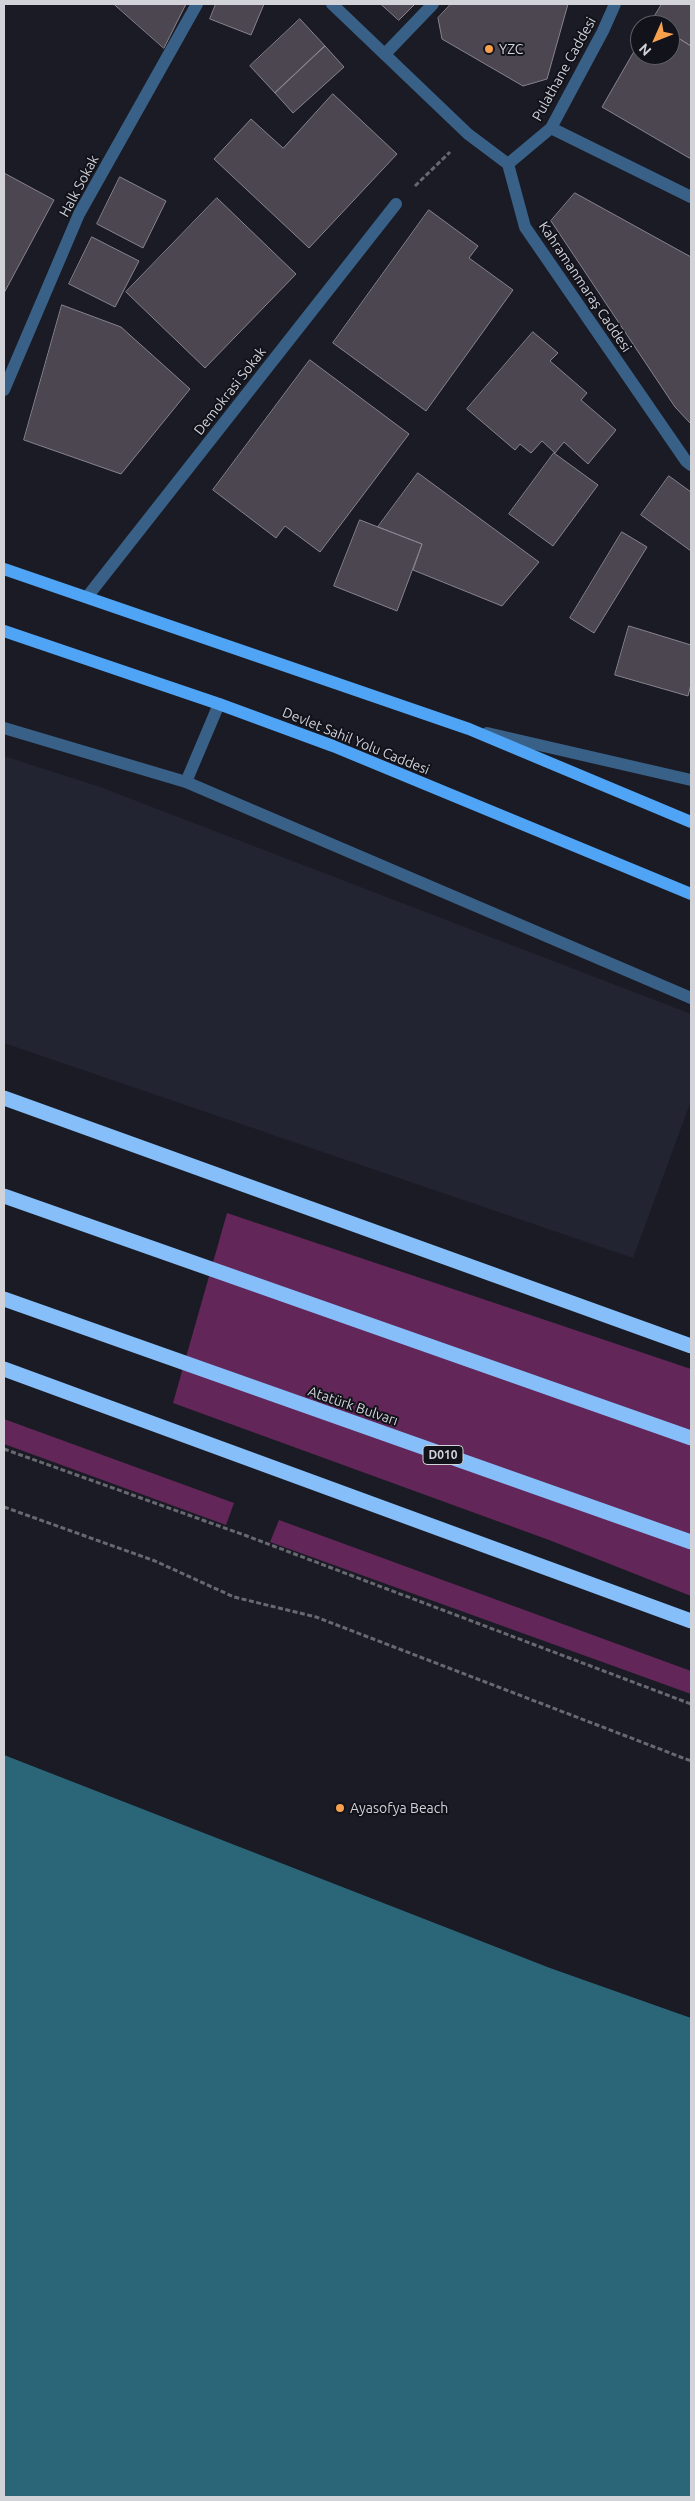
<!DOCTYPE html>
<meta charset="utf-8">
<style>
body{margin:0}
#map{position:relative;width:695px;height:2501px;overflow:hidden;background:#1a1b24;font-family:Ubuntu,sans-serif}
canvas{display:block}
.frame{position:absolute;inset:0;border:5px solid #d2d3d9;pointer-events:none}
.north{position:absolute;left:630px;top:15px;width:50px;height:50px;box-sizing:border-box;background:#11121a;border:1px solid #5e5f66;border-radius:50%;rotate:226deg;font-size:14px;font-weight:700;line-height:20px;text-align:center;color:#d2d3d9}
.north::after{content:'';display:block;margin:auto;width:18px;height:22px;background:#f9a04d;clip-path:polygon(50% 0,100% 100%,50% 72%,0 100%)}
</style>
<div id="map">
<canvas width="695" height="2501"></canvas>
<div class="frame"></div>
<div class="north">N</div>
</div>
<script>
const context = document.querySelector('canvas').getContext('2d');
context.lineJoin = 'round';
function fillPath(path, color) {
  context.fillStyle = color;
  context.fill(path, 'evenodd');
}
function strokePath(path, color, width, dash) {
  context.strokeStyle = color;
  context.lineWidth = width;
  context.lineCap = dash ? 'butt' : 'round';
  context.setLineDash(dash || []);
  context.stroke(path);
}
function label(font, color, halo, rows, align = 'center') {
  context.font = font + ' Ubuntu,sans-serif';
  context.lineWidth = 4;
  context.setLineDash([]);
  context.textBaseline = 'middle';
  context.strokeStyle = halo;
  context.fillStyle = color;
  for (const [text, x, y, turn = 0] of rows) {
    context.save();
    context.translate(x, y);
    context.rotate((+turn || 0) * Math.PI / 180);
    context.textAlign = isNaN(turn) ? turn : align;
    if (halo) context.strokeText(text, 0, 0);
    context.fillText(text, 0, 0);
    context.restore();
  }
}
fillPath(new Path2D(`
 M4 756 100 787 691 1014V1101L633 1258 4 1043Z`), '#222432');
fillPath(new Path2D(`
 M227 1213 691 1369V1596L549 1540 173 1403Z
 M4 1419 234 1503 226 1525 4 1444Z
 M279 1520 691 1671V1694L270 1542Z`), '#632658');
fillPath(new Path2D(`
 M4 1755 550 1968 691 2018V2497H4Z`), '#2b6578');
const building = new Path2D(`
 M114 4H186L164 48Z
 M216 4H264L251 35 210 19Z
 M381 4H415L399 20Z
 M451 4H568L547 79 523 86 442 39 438 18Z
 M662 4H691V46L670 33V25H655L651 22Z
 M300 19 325 46 275 93 250 66Z
 M670 33 691 46V159L602 107 640 41V55H670Z
 M325 46 344 67 293 113 275 93Z
 M333 94 397 154 309 248 214 159 251 119 283 148Z
 M4 173 54 200 4 293Z
 M120 177 166 201 143 248 97 224Z
 M575 193 691 257V424L675 407 551 221Z
 M217 198 296 274 205 368 126 292Z
 M429 210 478 246 469 258 513 290 426 411 333 343Z
 M92 237 139 261 115 307 69 284Z
 M62 305 121 327 190 389 121 474 24 440Z
 M533 332 558 353 550 361 587 393 581 400 616 430 588 464 564 442 555 453 542 441 531 453 520 444 515 450 467 409Z
 M310 360 409 434 320 552 285 526 276 538 213 490Z
 M554 453 598 485 553 546 509 514Z
 M418 473 539 562 502 606 413 570 422 544 378 527Z
 M669 476 691 492V551L641 515Z
 M360 520 422 544 397 611 334 586Z
 M622 532 647 547 594 633 570 618Z
 M629 626 691 645V684L688 696 615 675Z`);
fillPath(building, '#4b4650');
strokePath(building, '#88838e', 1);
strokePath(new Path2D(`
 M415 186 450 152
 M4 1449 247 1536 691 1704
 M4 1507 155 1561 234 1597 316 1617 691 1761`), '#676870', 3, [5, 2.5]);
strokePath(new Path2D(`
 M332 4 468 134 508 164 525 227 686 461 691 465
 M385 54 433 4
 M551 128 691 197
 M508 164 551 128 603 31 615 4
 M4 390 79 214 197 4
 M87 597 396 204
 M4 728 186 782 219 704
 M487 733 691 780
 M186 782 691 998`), '#396087', 12);
strokePath(new Path2D(`
 M4 569 469 729 691 822
 M4 631 219 704 333 746 691 894`), '#50a4f5', 12);
strokePath(new Path2D(`
 M4 1098 691 1346
 M4 1196 691 1438
 M4 1299 691 1542
 M4 1369 691 1621`), '#86bef9', 15);
for (const [x, y, r, color] of [
 [489,49,5,"#f9a04d"],
 [340,1808,5,"#f9a04d"]
]) {
  const dot = new Path2D();
  dot.arc(x, y, r, 0, 2 * Math.PI);
  context.fillStyle = color;
  context.fill(dot);
  strokePath(dot, '#11121a', 2);
}
for (const [x, y, w] of [
 [443,1455,40]
]) {
  const box = new Path2D();
  box.roundRect(x - w / 2, y - 9.5, w, 19, 4);
  context.fillStyle = '#11121a';
  context.fill(box);
  strokePath(box, '#d2d3d9', 1);
}
label('bold 12px', '#d2d3d9', null, [
 ["D010",443,1455]
]);
label('14px', '#d2d3d9', '#11121a', [
 ["YZC",499,49],
 ["Ayasofya Beach",350,1808]
], 'left');
label('14px', '#d2d3d9', '#11121a', [
 ["Pulathane Caddesi",564,69,-61],
 ["Halk Sokak",79,186,-62],
 ["Kahramanmaraş Caddesi",585,287,56],
 ["Demokrasi Sokak",230,391,-52],
 ["Devlet Sahil Yolu Caddesi",356,741,22],
 ["Atatürk Bulvarı",353,1406,19]
]);
</script>
